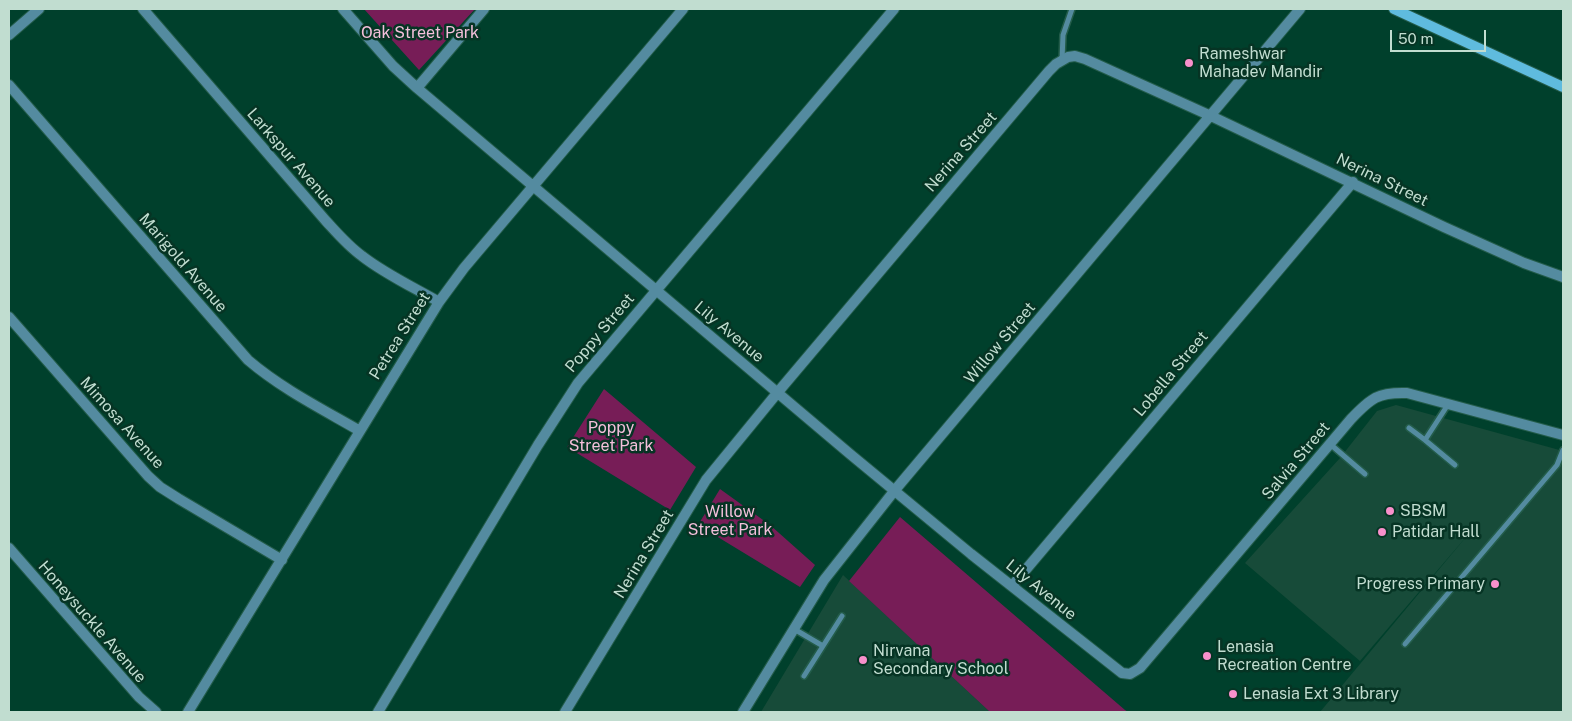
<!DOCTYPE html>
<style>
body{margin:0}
#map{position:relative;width:1572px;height:721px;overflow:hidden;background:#00402c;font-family:"Public Sans",sans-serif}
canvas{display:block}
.frame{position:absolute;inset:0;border:10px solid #c1ddd0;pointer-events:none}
.scale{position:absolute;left:1390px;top:30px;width:96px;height:22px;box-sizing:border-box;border:2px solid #c1ddd0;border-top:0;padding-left:6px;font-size:15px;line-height:18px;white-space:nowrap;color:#c1ddd0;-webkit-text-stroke:4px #063424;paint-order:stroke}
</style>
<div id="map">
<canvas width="1572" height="721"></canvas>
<div class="frame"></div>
<div class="scale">50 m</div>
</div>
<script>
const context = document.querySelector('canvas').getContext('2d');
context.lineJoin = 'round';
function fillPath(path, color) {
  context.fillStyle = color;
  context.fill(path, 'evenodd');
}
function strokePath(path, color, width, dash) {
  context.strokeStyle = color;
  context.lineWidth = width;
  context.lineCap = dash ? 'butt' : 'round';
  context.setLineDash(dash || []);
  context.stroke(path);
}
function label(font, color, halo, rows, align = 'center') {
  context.font = font + ' "Public Sans",sans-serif';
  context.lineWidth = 5;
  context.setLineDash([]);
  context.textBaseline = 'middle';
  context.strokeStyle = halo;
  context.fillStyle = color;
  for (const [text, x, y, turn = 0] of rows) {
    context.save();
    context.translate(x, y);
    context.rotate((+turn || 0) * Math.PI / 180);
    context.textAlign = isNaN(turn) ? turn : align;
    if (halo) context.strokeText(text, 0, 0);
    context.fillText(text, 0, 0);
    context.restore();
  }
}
fillPath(new Path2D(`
 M1396 405 1563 451V712H1320L1471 531 1360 661 1245 563 1340 458 1377 411Z
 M843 575 990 712H761Z`), '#174b39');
fillPath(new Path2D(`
 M364 9H475L419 70Z
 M604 389 696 467 670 510 567 447Z
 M720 489 770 525 815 565 800 587 698 525Z
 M900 517 1125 710 1128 712H990L849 581Z`), '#771d57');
const lane = new Path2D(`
 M1062 60 1063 35 1072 9
 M1449 403 1425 440 1455 465
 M1409 428 1425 440
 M1330 444 1365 474
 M794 629 823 646 842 616
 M1405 644 1557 465 1563 450
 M804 676 823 646`);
const street = new Path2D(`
 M143 9 326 221C337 233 348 246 362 256 385 274 413 287 439 302
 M343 9 393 66 417 88 850 454 971 554 1122 673 1130 674 1140 668 1351 419C1371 398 1378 392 1407 393L1563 435
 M9 35 39 9
 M9 85 248 360C282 389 322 409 360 431
 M417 88 484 9
 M9 317 148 476 160 487 179 499 282 560
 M9 548 139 697 156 712
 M1012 586 1353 182
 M188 712 439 302 464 268 683 9
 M378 712 538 445 578 383 894 9
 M565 712 706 480 778 392 1049 71 1056 64 1068 57 1075 56 1085 59 1211 116 1444 227 1524 263 1563 277
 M743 712 824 580 895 490 1300 9`);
const secondary = new Path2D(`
 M1394 9 1563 87`);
strokePath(lane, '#235c4a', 8);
strokePath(street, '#235c4a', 12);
strokePath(secondary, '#235c4a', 12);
strokePath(lane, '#548ba0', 5);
strokePath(street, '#548ba0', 10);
strokePath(secondary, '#5fbbde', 10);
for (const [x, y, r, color] of [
 [1189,63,5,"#f890cb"],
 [1390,511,5,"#f890cb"],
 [1382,532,5,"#f890cb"],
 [1495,584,5,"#f890cb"],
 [1207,656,5,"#f890cb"],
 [863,660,5,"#f890cb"],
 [1233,694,5,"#f890cb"]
]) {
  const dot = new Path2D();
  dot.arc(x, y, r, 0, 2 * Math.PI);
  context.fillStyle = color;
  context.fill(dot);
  strokePath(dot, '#063424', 2);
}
label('16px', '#f4bfdb', '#063424', [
 ["Oak Street Park",420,33],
 ["Poppy",611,428],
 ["Street Park",611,446],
 ["Willow",730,512],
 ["Street Park",730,530]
]);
label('16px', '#c1ddd0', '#063424', [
 ["Rameshwar",1199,54],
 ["Mahadev Mandir",1199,72],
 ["SBSM",1400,511],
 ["Patidar Hall",1392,532],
 ["Progress Primary",1485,584,"right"],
 ["Lenasia",1217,647],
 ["Recreation Centre",1217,665],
 ["Nirvana",873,651],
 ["Secondary School",873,669],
 ["Lenasia Ext 3 Library",1243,694]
], 'left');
label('16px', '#c1ddd0', '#063424', [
 ["Nerina Street",961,152,-49],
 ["Larkspur Avenue",291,158,49],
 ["Nerina Street",1382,180,26],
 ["Marigold Avenue",183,263,49],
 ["Lily Avenue",729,332,40],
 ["Poppy Street",600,333,-50],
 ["Petrea Street",400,336,-58],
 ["Willow Street",1000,343,-50],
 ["Lobella Street",1171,374,-50],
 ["Mimosa Avenue",122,423,48],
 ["Salvia Street",1296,461,-50],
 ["Nerina Street",644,554,-59],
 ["Lily Avenue",1041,590,39],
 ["Honeysuckle Avenue",92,622,49]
]);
</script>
